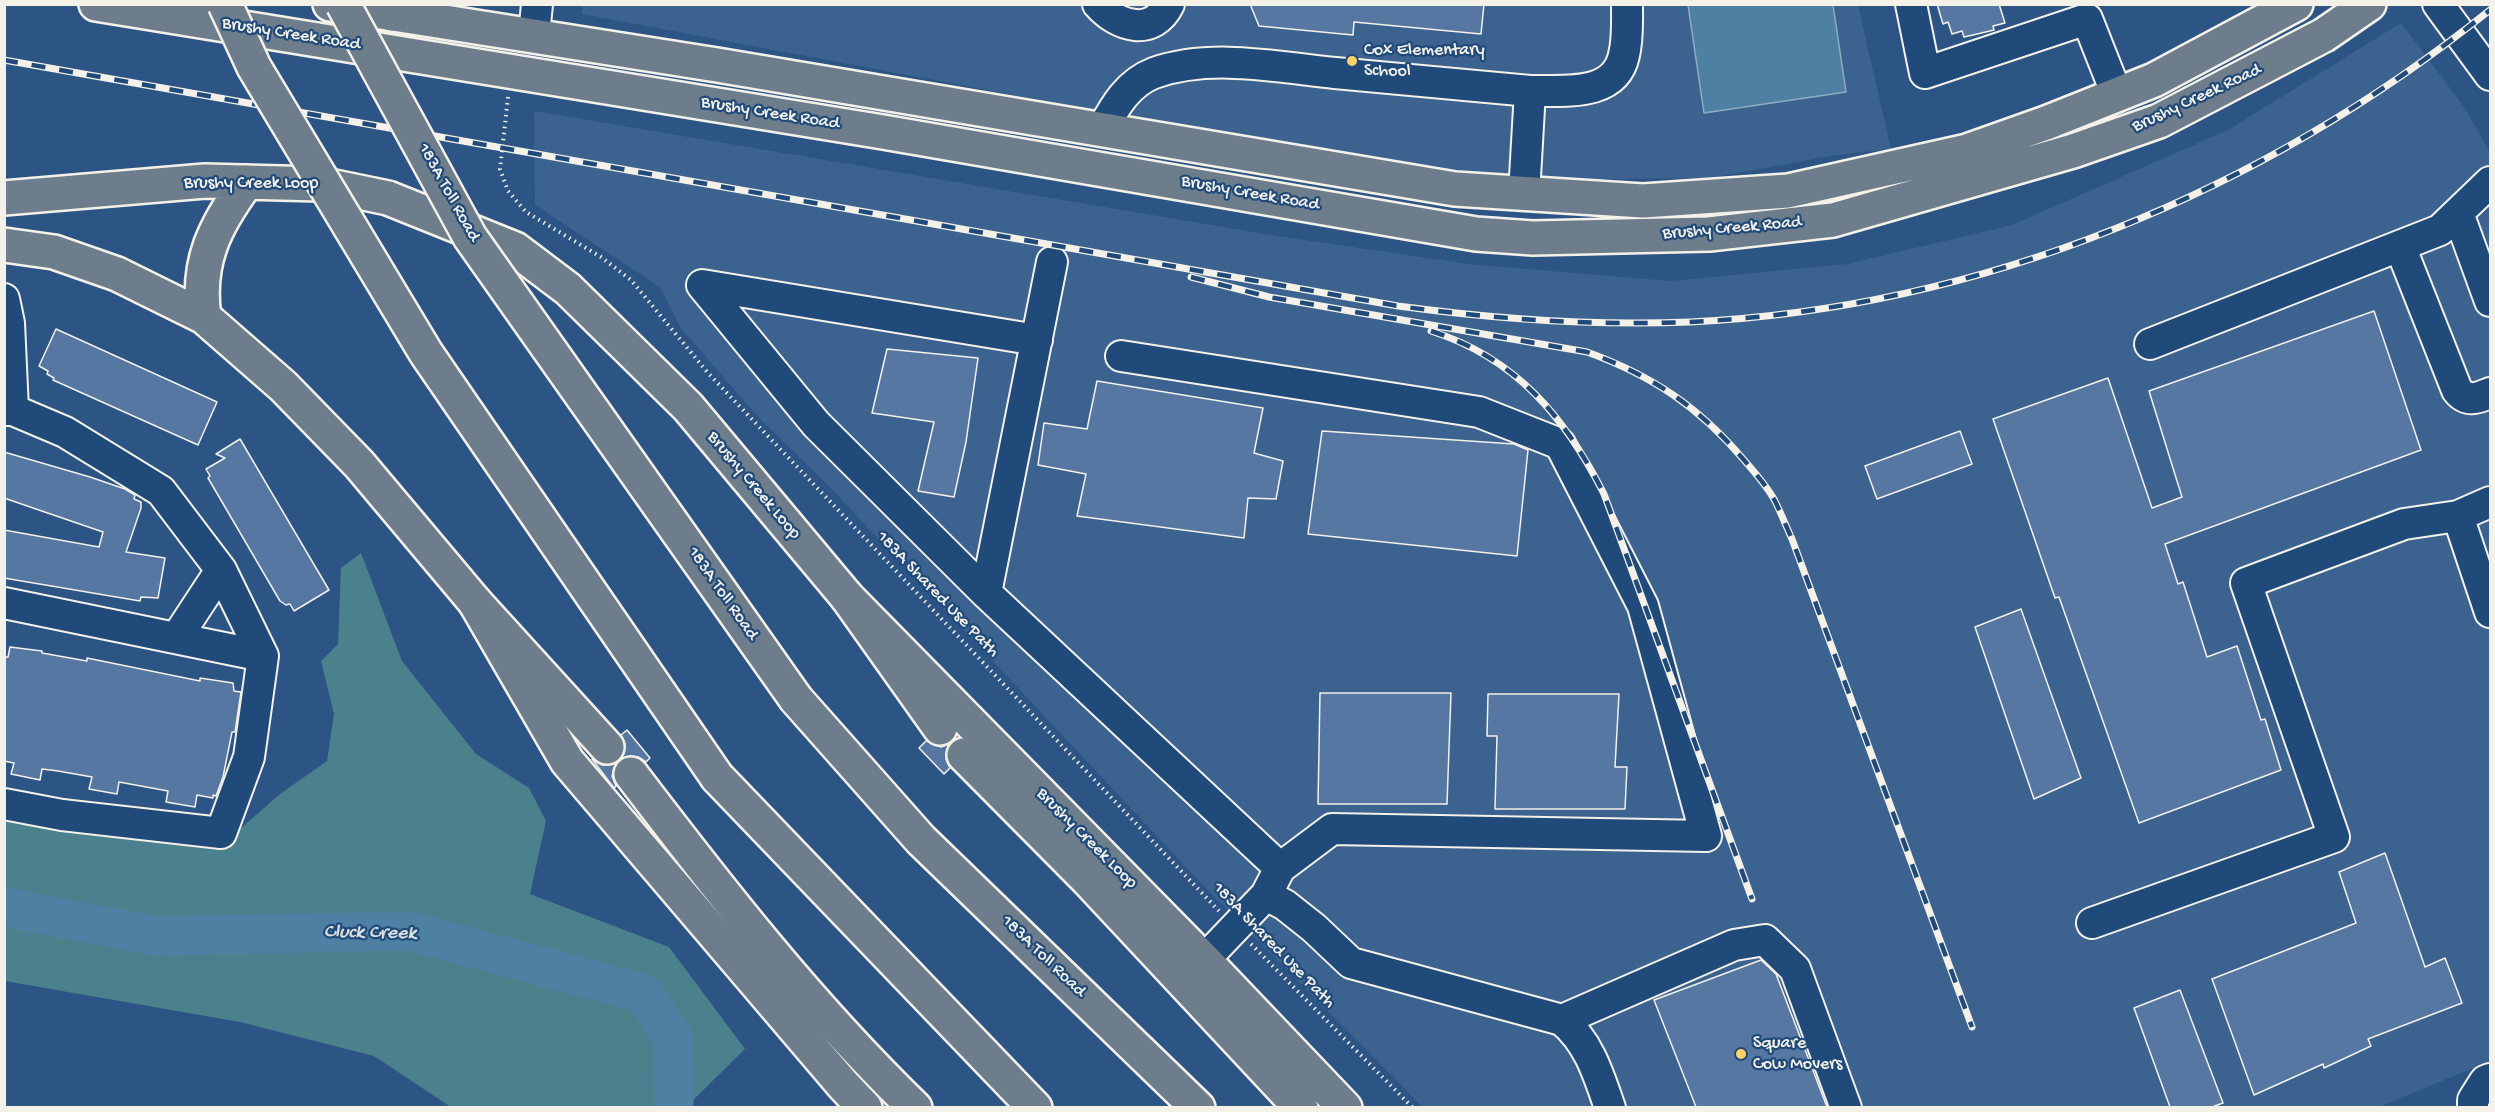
<!DOCTYPE html>
<style>
body{margin:0}
#map{position:relative;width:2495px;height:1112px;overflow:hidden;background:#2c5585;font-family:"Gochi Hand",sans-serif}
canvas{display:block}
.frame{position:absolute;inset:0;border:6px solid #f4f1e8;pointer-events:none}
</style>
<div id="map">
<canvas width="2495" height="1112"></canvas>
<div class="frame"></div>
</div>
<script>
const context = document.querySelector('canvas').getContext('2d');
context.lineJoin = 'round';
function fillPath(path, color) {
  context.fillStyle = color;
  context.fill(path, 'evenodd');
}
function strokePath(path, color, width, dash) {
  context.strokeStyle = color;
  context.lineWidth = width;
  context.lineCap = dash ? 'butt' : 'round';
  context.setLineDash(dash || []);
  context.stroke(path);
}
function label(font, color, halo, rows, align = 'center') {
  context.font = font + ' "Gochi Hand",sans-serif';
  context.lineWidth = 4.5;
  context.setLineDash([]);
  context.textBaseline = 'middle';
  context.strokeStyle = halo;
  context.fillStyle = color;
  for (const [text, x, y, turn = 0] of rows) {
    context.save();
    context.translate(x, y);
    context.rotate((+turn || 0) * Math.PI / 180);
    context.textAlign = isNaN(turn) ? turn : align;
    if (halo) context.strokeText(text, 0, 0);
    context.fillText(text, 0, 0);
    context.restore();
  }
}
fillPath(new Path2D(`
 M583 4 1858 5 1891 149 1837 155 1709 178 1537 180 1499 177 1083 108 582 14Z
 M2401 23 2464 107 2490 152V1061L2377 1108 1423 1107 1200 882 825 482 759 418 680 327 660 287 535 205 534 111 1271 235 1468 264 1671 281 1847 264 2012 225 2228 130Z`), '#3c6290');
fillPath(new Path2D(`
 M361 553 402 661 476 754 529 788 546 821 530 894 669 947 745 1049 686 1107H451L374 1056 240 1022 5 981 4 818 216 850 280 794 327 761 334 714 321 661 338 644 341 568Z`), '#4b808d');
const water = new Path2D(`
 M1688 5H1833L1846 92 1704 113Z`);
fillPath(water, '#4e80a4');
strokePath(water, '#90adbf', 1.5);
strokePath(new Path2D(`
 M4 907 155 936 408 931 643 993 673 1037 674 1108`), '#4e80a4', 39);
const building = new Path2D(`
 M1250 4H1484L1481 34 1354 22 1353 35 1259 26Z
 M1937 4H1999L2005 23 1993 26 1994 30 1973 35 1964 37 1962 31 1952 34 1948 22 1943 24Z
 M2374 311 2421 450 2165 544 2178 584 2183 582 2207 657 2237 646 2261 720 2265 719 2281 770 2139 823 2059 597 2055 598 1993 419 2108 378 2152 508 2182 497 2149 391Z
 M56 329 217 402 198 445 53 380 54 378 47 374 48 371 39 366Z
 M887 349 978 358 966 442 954 497 918 491 934 422 872 413Z
 M1097 381 1263 408 1254 453 1283 461 1276 499 1248 498 1244 538 1077 516 1086 474 1038 465 1044 423 1087 429Z
 M1322 431 1514 444 1528 450 1517 556 1308 534Z
 M1960 431 1972 464 1877 499 1865 466Z
 M240 439 329 590 294 611 290 604 286 605 280 601 208 478 210 476 206 469 225 458 216 454Z
 M4 452 90 477 125 489 135 495 134 499 141 502V508L126 552 165 558 158 598 141 597 140 601 4 578V530L99 547 103 532 4 498Z
 M2021 609 2081 778 2034 799 1975 627Z
 M10 647 42 651V653L87 661V658L200 681V678L233 683 234 691 241 692 235 732H232L223 777 216 796 213 795V798L197 795 195 807 166 802 168 791 119 782 117 794 89 789 92 777 58 771 42 769 40 780 11 774 14 763 4 761V657H8Z
 M1320 693H1451L1447 804H1318Z
 M1488 694H1619L1615 767H1627L1625 809H1495L1497 736H1487Z
 M627 730 650 758 646 762 638 757 621 758 625 744 621 735Z
 M927 740 941 747 949 744 946 759 950 768 944 774 919 748Z
 M592 759 602 765 617 762 612 776 616 786 614 788Z
 M2385 853 2425 967 2445 958 2462 1003 2368 1039 2371 1046 2324 1068 2323 1064 2254 1095 2212 979 2356 923 2339 872Z
 M1761 960 1776 974 1827 1107H1696L1654 1000Z
 M2180 990 2223 1103 2212 1107H2170L2134 1008Z`);
fillPath(building, '#5577a2');
strokePath(building, '#f4f1e8', 1.5);
const minor = new Path2D(`
 M1098 4C1118 27 1153 37 1169 4
 M1911 4 1925 73 2087 19 2117 95
 M2438 4 2490 75
 M534 35 537 4
 M1530 91C1563 90 1615 98 1624 55 1628 39 1627 21 1627 4
 M1103 128C1115 106 1128 83 1154 73 1211 53 1277 67 1335 73 1400 79 1465 85 1530 91L1524 194
 M2458 213 2490 301
 M2400 246 2457 390C2467 403 2478 398 2490 393
 M4 299 9 323 13 410
 M1037 340 702 285 816 424 986 593 1280 868 1266 895 1204 960
 M2150 344 2440 230 2490 182
 M1121 356 1479 412 1560 444 1643 606 1706 836 1332 829 1280 868
 M4 410H13L65 432 161 491 221 570 263 656 249 757 221 833 62 815 4 804
 M2490 502 2458 516 2490 612
 M986 593 1052 262
 M4 603 263 656
 M177 637 221 570
 M1266 895 1285 905 1314 928 1351 963 1562 1020C1589 1042 1599 1076 1610 1108
 M2092 923 2334 837 2246 583 2404 524 2458 516
 M1562 1020 1734 945 1765 940 1795 969 1846 1108
 M2473 1108V1100L2485 1081 2490 1079`);
const major = new Path2D(`
 M96 4 883 132 1476 234 1533 238 1709 234 1833 220 2073 151 2159 121 2324 35 2369 4
 M330 4 717 65 1455 189 1643 201 1788 191 1967 151 2046 123 2154 80 2296 4
 M4 198 205 181 320 184 388 198 515 249 568 289 688 407 847 597 1204 960 1345 1108
 M4 245 54 252 117 274 204 317 283 386 359 464 475 602 567 761 844 1086 865 1108
 M204 317C196 262 215 225 247 182`);
const highway = new Path2D(`
 M392 14 393 4
 M847 597 940 728
 M475 602 607 747
 M796 699 921 840 1198 1108
 M964 755 1088 880 1301 1108
 M631 774C720 891 809 1005 915 1108
 M717 777 1035 1108`);
strokePath(minor, '#f4f1e8', 34);
strokePath(major, '#f4f1e8', 38);
strokePath(highway, '#f4f1e8', 38);
strokePath(new Path2D(`
 M508 97 500 169 508 191 526 212 601 257 631 280 708 373 1219 911
 M1251 944 1413 1108`), '#f4f1e8', 4, [1.5, 4.5]);
strokePath(minor, '#1f4a7a', 30);
strokePath(major, '#6d7d8c', 33);
strokePath(highway, '#6d7d8c', 33);
const rail = new Path2D(`
 M4 60 1398 306C1495 319 1592 326 1690 322 1982 308 2263 192 2490 10
 M1191 277 1269 297 1587 352C1653 376 1699 407 1744 460 1755 473 1767 486 1775 501 1781 513 1786 526 1792 539L1972 1027
 M1431 331C1516 358 1565 417 1604 494L1752 899`);
strokePath(rail, '#f4f1e8', 7);
strokePath(rail, '#1f4a7a', 4.5, [14]);
const highwayBridge = new Path2D(`
 M225 4 254 67 426 353 717 777
 M343 4 470 237 796 699`);
strokePath(highwayBridge, '#f4f1e8', 38, []);
strokePath(highwayBridge, '#6d7d8c', 33);
for (const [x, y, r, color] of [
 [1352,61,6,"#ffd166"],
 [1741,1054,6,"#ffd166"]
]) {
  const dot = new Path2D();
  dot.arc(x, y, r, 0, 2 * Math.PI);
  context.fillStyle = color;
  context.fill(dot);
  strokePath(dot, '#1f4a7a', 2);
}
label('18px', '#f4f1e8', '#1f4a7a', [
 ["Brushy Creek Road",291,35,9],
 ["Brushy Creek Road",2197,99,-25],
 ["Brushy Creek Road",770,114,9],
 ["Brushy Creek Loop",251,184],
 ["183A Toll Road",448,193,61],
 ["Brushy Creek Road",1250,194,10],
 ["Brushy Creek Road",1732,229,-5],
 ["Brushy Creek Loop",753,486,50],
 ["183A Toll Road",722,594,55],
 ["183A Shared Use Path",937,595,46],
 ["Brushy Creek Loop",1086,839,45],
 ["183A Shared Use Path",1273,946,46],
 ["183A Toll Road",1043,957,44]
]);
label('18px', '#f4f1e8', '#1f4a7a', [
 ["Cox Elementary",1364,51],
 ["School",1364,72],
 ["Square",1753,1044],
 ["Cow Movers",1753,1065]
], 'left');
label('italic 20px', '#dbe0de', '#1f4a7a', [
 ["Cluck Creek",370,934,1]
]);
</script>
